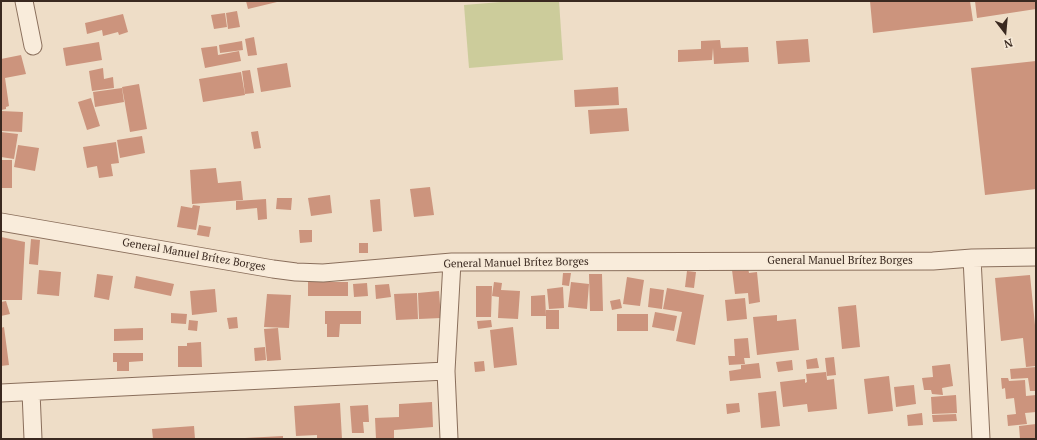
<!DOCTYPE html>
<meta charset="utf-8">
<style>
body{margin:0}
#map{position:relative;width:1037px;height:440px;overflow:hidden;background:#eeddc7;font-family:"PT Serif",serif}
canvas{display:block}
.frame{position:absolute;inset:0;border:2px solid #3a2920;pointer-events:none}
.north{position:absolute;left:985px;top:12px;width:40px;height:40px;-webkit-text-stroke:3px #f6e9d7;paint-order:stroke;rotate:164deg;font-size:11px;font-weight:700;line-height:16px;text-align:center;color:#3a2920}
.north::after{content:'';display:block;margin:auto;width:14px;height:18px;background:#3a2920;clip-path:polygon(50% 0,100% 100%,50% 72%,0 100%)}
</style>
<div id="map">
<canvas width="1037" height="440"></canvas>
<div class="frame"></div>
<div class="north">N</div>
</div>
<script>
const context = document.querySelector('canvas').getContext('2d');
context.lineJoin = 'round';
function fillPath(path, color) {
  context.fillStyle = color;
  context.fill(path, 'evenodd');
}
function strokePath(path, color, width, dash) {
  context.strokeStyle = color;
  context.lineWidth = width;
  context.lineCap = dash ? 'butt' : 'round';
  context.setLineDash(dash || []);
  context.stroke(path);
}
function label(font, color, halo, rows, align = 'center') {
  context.font = font + ' "PT Serif",serif';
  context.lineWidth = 3.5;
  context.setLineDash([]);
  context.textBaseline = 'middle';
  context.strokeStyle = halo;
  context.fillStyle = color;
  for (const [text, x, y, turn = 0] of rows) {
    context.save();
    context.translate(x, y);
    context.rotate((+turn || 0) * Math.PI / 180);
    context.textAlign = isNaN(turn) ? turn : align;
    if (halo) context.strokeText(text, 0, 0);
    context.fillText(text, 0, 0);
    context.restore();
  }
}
fillPath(new Path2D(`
 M513 1H559L563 60 469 68 464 5Z`), '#cccc9b');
fillPath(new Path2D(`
 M246 1H277V2L248 9Z
 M870 1H970L973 21 873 33Z
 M975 1H1036V9L977 18Z
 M237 11 240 27 228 29 226 13Z
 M225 13 227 27 214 29 211 15Z
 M123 14 128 32 119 35 118 32 103 36 102 30 87 34 85 23Z
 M254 37 257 55 248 56 245 39Z
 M808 39 810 62 778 64 776 41Z
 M720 40 721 48 748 47 749 62 714 64 713 48 712 60 678 62V50L701 49V41Z
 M242 41 243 50 220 53 219 45Z
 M99 42 102 60 66 66 63 48Z
 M217 46 218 55 239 51 241 61 205 68 201 48Z
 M21 55 26 74 5 78 9 106 6 107V109L1 110V59Z
 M1036 61V189L985 195 971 68Z
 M287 63 291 87 261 92 257 68Z
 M103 68 104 79 113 77 114 88 92 91 89 71Z
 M250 70 254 93 245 94 242 71Z
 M241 72 245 95 203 102 199 79Z
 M139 84 147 129 130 132 122 87Z
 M618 87 619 105 575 107 574 90Z
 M122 88 124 102 95 107 93 92Z
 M91 98 100 126 87 130 78 102Z
 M627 108 629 131 590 134 588 110Z
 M1 111 23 112 22 132 1 131Z
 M258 131 261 148 254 149 251 132Z
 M1 132 18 134 14 159 1 157Z
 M142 136 145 153 120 158 117 140Z
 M116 142 119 163 111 164 113 176 99 178 97 166 87 168 83 147Z
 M18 145 39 148 35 171 14 167Z
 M1 160H12V188H1Z
 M216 168 218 183 241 181 243 200 192 204 190 170Z
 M430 187 434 215 414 217 410 189Z
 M330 195 332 213 311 216 308 198Z
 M277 198H292L291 210 276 209Z
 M266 199 267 219 258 220 257 208 236 210V201Z
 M380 199 382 231 373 232 370 200Z
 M193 205 200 206 196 230 177 227 181 206 192 208Z
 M199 225 211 227 209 237 197 235Z
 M299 230H312V242L300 243Z
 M1 237 25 242 22 300H1Z
 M31 239 40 240 38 265 29 264Z
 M359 243H368V253H359Z
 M748 268 749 273 757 272 760 302 749 304 748 293 735 294 732 270Z
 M39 270 61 272 59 296 37 294Z
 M687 271 696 272 694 288 685 287Z
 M563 273H571L569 286 562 285Z
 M97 274 113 276 109 300 94 297Z
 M589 274H602L603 311H590Z
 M1030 275 1036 335V366L1026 367 1023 338 1001 341 995 278Z
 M136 276 174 284 171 296 134 288Z
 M627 277 644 280 640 306 623 304Z
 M308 282H348V296H308Z
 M494 282 502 283 501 290 520 291 518 319 498 318 499 297 492 296Z
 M571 282 589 284 587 309 568 307Z
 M367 283 368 296 354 297 353 284Z
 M389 284 391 297 376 299 375 285Z
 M476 286H492L491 317H476Z
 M563 287 564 308 549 309 547 289Z
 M650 288 664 290 662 309 648 307Z
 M667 288 704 295 695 345 676 341 682 312 663 309Z
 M215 289 217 312 192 315 190 291Z
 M439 291 441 318 419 319 418 293Z
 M417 293 418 319 396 320 394 294Z
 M267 294 291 295 289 328 264 327Z
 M545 295 546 316H531V296Z
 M745 298 747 319 727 321 725 300Z
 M620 299 622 308 612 310 610 301Z
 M6 301 10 314 1 316V302Z
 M856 305 860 347 842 349 838 307Z
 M546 310H559V329H546Z
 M325 311H361V324H340L339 337H327V324H325Z
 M655 312 677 316 674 331 652 327Z
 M171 313 187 314 186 324 171 323Z
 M617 314H648V331H617Z
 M777 315V321L796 319 799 350 757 355 753 317Z
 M237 317 238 328 229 329 227 318Z
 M189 320 198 321 197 331 188 330Z
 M491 320 492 327 478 329 477 321Z
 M4 327 9 365 1 366V328Z
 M513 327 517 365 494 368 490 330Z
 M143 328V340L114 341V329Z
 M278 328 281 360 267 361 264 329Z
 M748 338 750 358H744L745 364 729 365 728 356H735L734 339Z
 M201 342 202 367H178V346H187V343Z
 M265 347 266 360 255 361 254 348Z
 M113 353H143V361L129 362V371H117V362H113Z
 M834 357 836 375 827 376 825 358Z
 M817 358 819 368 807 369 806 360Z
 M792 360 793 370 778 372 776 362Z
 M484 361 485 371 475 372 474 362Z
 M759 363 761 378 730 381 729 371 741 369V365Z
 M950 364 953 386 942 388 943 395 932 394 931 390H924L922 378 933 377 932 366Z
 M1036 367V391H1030L1028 378 1011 379 1010 369Z
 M826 372 827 380 834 379 837 409 808 412 807 404 783 407 780 382 805 379V383L807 382 806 374Z
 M889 376 893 411 868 414 864 379Z
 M1001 378H1008L1009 381 1025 380 1026 396 1036 395V412L1025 413 1027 424 1008 426 1007 415 1016 414 1014 398 1006 399 1005 388 1002 389Z
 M914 385 916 404 896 407 894 387Z
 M776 391 780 426 761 428 758 393Z
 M956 395 957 413 932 414 931 397Z
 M432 402 433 427 394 430V438L376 439 375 418 399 417V404Z
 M340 403 342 439H317V435L296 436 294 406Z
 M739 403 740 412 727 414 726 404Z
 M368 405 369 422H363L364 433H352L350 406Z
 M922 413 923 425 908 426 907 415Z
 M956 414 957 421 933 422 932 415Z
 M1036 424V439H1020L1019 426Z
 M194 426 195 439H153L152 429Z
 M283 436V439H245V438Z`), '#cc947d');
const minor = new Path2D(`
 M24 1 33 46
 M1 222 273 269 296 272 323 273 452 262 933 261 972 258 1036 257
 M972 258 981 439
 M31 392 33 439
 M1 393 446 371
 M449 439 446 371 452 262`);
strokePath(minor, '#8a6f5c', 19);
strokePath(minor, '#f9ecdb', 17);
label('11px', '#3a2920', '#f6e9d7', [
 ["General Manuel Brítez Borges",194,255,10],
 ["General Manuel Brítez Borges",840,261],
 ["General Manuel Brítez Borges",516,263,-1]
]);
</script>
